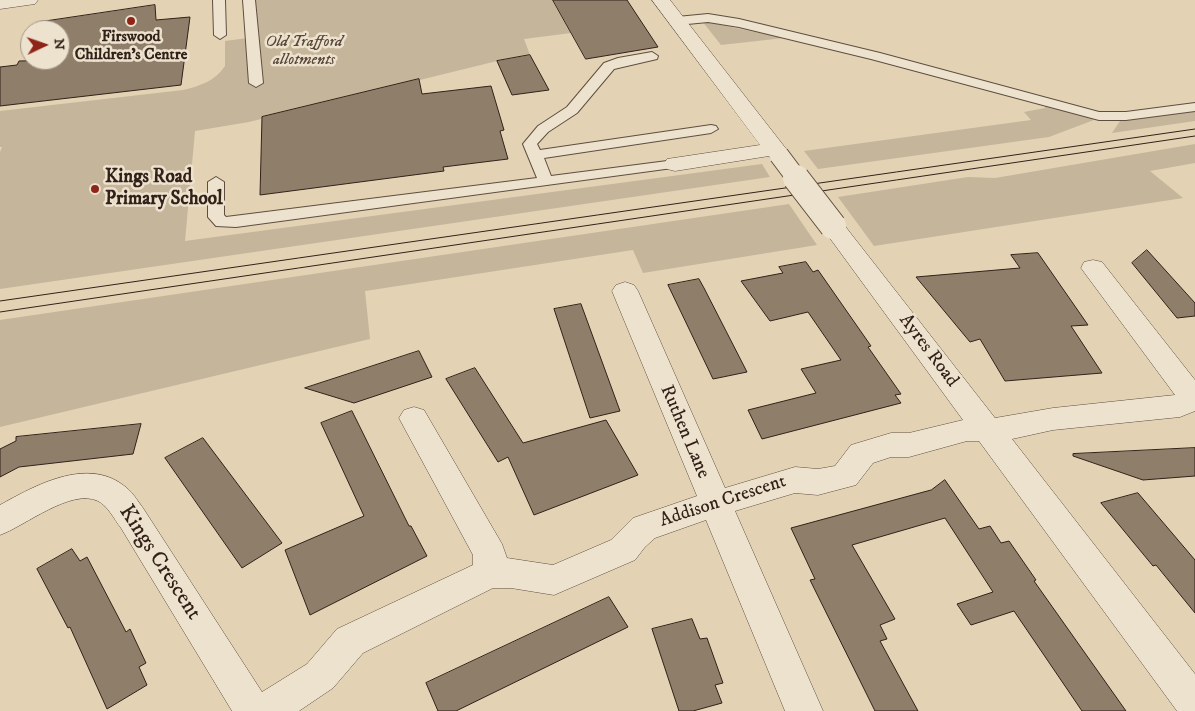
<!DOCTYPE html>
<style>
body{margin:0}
#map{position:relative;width:1195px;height:711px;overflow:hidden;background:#e3d3b4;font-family:"IM FELL DW Pica",serif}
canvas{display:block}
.north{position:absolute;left:20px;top:20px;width:50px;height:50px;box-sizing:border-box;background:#ede2ce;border:1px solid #a29586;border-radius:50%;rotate:87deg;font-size:14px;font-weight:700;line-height:20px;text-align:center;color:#322119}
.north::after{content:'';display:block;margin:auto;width:18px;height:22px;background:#8f2418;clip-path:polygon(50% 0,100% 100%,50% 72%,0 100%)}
</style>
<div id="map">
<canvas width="1195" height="711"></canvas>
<div class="north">N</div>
</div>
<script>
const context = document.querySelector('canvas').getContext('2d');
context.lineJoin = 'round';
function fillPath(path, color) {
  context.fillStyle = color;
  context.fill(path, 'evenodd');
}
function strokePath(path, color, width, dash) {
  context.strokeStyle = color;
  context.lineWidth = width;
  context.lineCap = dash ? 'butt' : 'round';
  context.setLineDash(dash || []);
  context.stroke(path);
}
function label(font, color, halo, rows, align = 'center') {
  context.font = font + ' "IM FELL DW Pica",serif';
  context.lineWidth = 5;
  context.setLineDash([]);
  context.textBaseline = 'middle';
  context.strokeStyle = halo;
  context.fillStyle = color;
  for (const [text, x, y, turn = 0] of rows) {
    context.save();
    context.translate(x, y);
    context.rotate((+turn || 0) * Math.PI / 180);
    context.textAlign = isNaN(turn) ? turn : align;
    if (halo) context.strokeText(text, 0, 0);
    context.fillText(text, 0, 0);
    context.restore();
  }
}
fillPath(new Path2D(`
 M245 0H552L571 33 524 39 530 55 497 61 249 122 195 131 185 241 762 164 770 177 0 289V152L2 147H0V111L183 90C200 86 215 81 225 66V41L248 38Z
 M702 21 784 38 721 45Z
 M1045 105 1089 116 1094 120 1049 137 818 169 804 151 1031 120 1024 112 1045 108Z
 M1195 111V121L1112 133 1120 121Z
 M1195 144V163L1150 171 1183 198 874 246 838 197 968 177 995 178Z
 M789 204 817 245 643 273 633 250 365 291 370 339 0 427V320Z`), '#c5b59a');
const building = new Path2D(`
 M553 0H627L658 47 586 59Z
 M155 5 156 20 190 17 181 85 0 106V67L17 65 19 61 60 60V30H40L41 22Z
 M530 55 549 90 512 95 497 61Z
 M419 79 422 94 491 86 504 130 500 131 508 159 443 167 444 171 260 195 262 117Z
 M1147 250 1195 303V316L1177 318 1132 263Z
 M1038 253 1088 325 1071 326 1102 373 1005 381 980 339 970 342 916 277 1020 268 1011 255Z
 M806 262 813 272 818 270 871 346 868 347 901 394 895 395 901 403 762 439 748 410 816 393 801 369 841 360 808 312 770 321 741 281 783 273 779 267Z
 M699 279 704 288 747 372 713 379 668 285Z
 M581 304 620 411 590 418 554 309Z
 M419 351 432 377 354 403 305 388Z
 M475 368 523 443 606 420 638 475 534 515 508 457 498 462 446 379Z
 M352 411 409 526H411L427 556 310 615 285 550 364 516 321 423Z
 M141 424 133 454 19 467 0 477V449L16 441V437Z
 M203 438 282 543 242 568 165 458Z
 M1195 448V476L1143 480 1073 456V454Z
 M945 480 979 529 990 526 1001 543 1009 541 1036 580 1034 581 1126 711H1082L1014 611 971 625 957 604 993 592 945 518 852 545 895 619 880 625 887 639 880 641 918 711H875L810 580 815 579 791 528 931 490Z
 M1138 493 1195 560V613L1156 565 1153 566 1101 503Z
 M72 549 80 561 87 557 126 632 130 629 146 663 139 667 147 685 107 709 70 627 68 628 37 569Z
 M609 597 628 627 456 711H438L426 683Z
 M692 619 700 639 707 638 723 683 715 685 722 703 693 711H679L652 629Z`);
fillPath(building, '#8e7e6a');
strokePath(building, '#322119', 1);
const service = new Path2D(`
 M213 0H225L226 35 220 39 214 35Z
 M243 0H255L263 83 256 87 249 83Z
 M708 14 739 19 880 53 1099 112H1126L1195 103V111L1126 120H1099L871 59 739 27 708 22 677 25 671 21 677 17Z
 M652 52 658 56 657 59 614 69 577 113 548 132 537 144 540 150 711 125 716 126 718 129 711 133 544 158 551 176 675 160 680 161 682 164 680 167 236 227 216 226 208 217V182L216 177 224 182V215L226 217 537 178 523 144 538 126 567 107 604 63 618 58Z`);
const minor = new Path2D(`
 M0 0H38L35 4 0 9Z
 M652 0H670L787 150 790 155 787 160C780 161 773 162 769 156L675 171 667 169 664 164 667 159 760 145Z
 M833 219 841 221 995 418 1053 408 1175 395 1081 268 1084 262 1093 260 1102 262 1195 380V411L1180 417 1053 430 1012 439 1195 674V711H1177L979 441H967L909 457H891L873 463 856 485 818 495 795 493 735 511 823 711H785L706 520 655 538 645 547 635 560 554 595 511 588H493L363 653 333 688 299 711H232L121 528C114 519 108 506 98 501 71 488 25 526 0 535V505C34 486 86 457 123 485 132 491 137 500 143 508L262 692 307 664 337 629 473 565V555L399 418 404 410 414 407 424 410 502 544 507 558 553 565 611 540 633 518 697 496 612 291 616 285 625 282 634 285 638 291 725 488 795 467 818 469 835 466 851 445 891 433H909L963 420 821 226 825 221Z`);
strokePath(service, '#5e4e40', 2);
strokePath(minor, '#5e4e40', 1);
fillPath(service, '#ede2ce');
fillPath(minor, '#ede2ce');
strokePath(new Path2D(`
 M0 301 1195 129
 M0 312 1195 136`), '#322119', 1);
const minorBridgeFar1 = new Path2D(`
 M779 155 797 179`);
const minorBridge = new Path2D(`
 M796 178 833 226`);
strokePath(minorBridgeFar1, '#5e4e40', 21, []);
strokePath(minorBridge, '#5e4e40', 28, []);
strokePath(minorBridgeFar1, '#ede2ce', 19);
strokePath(minorBridge, '#ede2ce', 26);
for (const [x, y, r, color] of [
 [131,21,5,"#8f2418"],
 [95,189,5,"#8f2418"]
]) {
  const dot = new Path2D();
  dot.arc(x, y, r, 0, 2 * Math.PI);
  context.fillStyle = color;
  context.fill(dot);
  strokePath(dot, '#ede2ce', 2);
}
label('bold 16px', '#322119', '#ede2ce', [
 ["Firswood",131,38],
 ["Children's Centre",131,56]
]);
label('italic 16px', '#574639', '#ede2ce', [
 ["Old Trafford",304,43],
 ["allotments",304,61]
]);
label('bold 19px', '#322119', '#ede2ce', [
 ["Kings Road",105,178],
 ["Primary School",105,200]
], 'left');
label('19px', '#322119', '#ede2ce', [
 ["Ayres Road",928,351,53],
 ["Ruthen Lane",684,432,67],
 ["Addison Crescent",723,502,-18]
]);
label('22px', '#322119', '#ede2ce', [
 ["Kings Crescent",159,563,57]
]);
</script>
